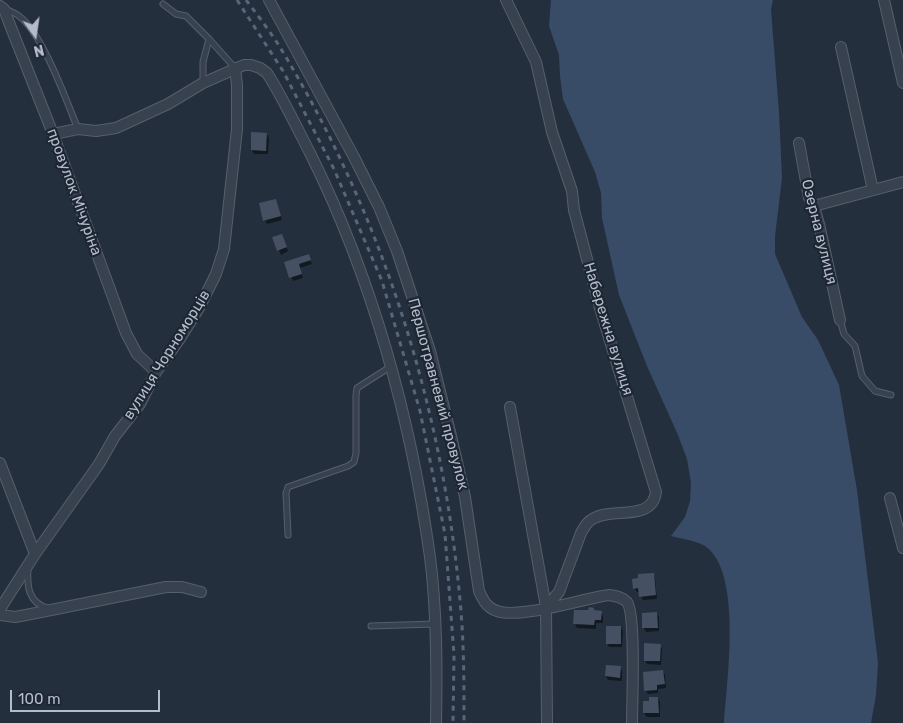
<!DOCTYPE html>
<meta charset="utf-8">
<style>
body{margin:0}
#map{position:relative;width:903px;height:723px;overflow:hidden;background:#242f3e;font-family:Rubik,sans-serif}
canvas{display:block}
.north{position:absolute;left:10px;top:10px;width:50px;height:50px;-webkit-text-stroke:4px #1d2633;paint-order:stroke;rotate:166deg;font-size:14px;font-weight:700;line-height:20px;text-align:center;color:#b4bcc9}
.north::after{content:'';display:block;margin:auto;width:18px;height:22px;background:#b4bcc9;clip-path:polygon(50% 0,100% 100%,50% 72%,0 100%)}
.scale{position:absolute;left:10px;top:690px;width:150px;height:22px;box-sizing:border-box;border:2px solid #b4bcc9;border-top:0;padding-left:6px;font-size:15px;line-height:18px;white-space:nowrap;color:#b4bcc9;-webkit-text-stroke:4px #1d2633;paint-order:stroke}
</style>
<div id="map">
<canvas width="903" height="723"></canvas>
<div class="north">N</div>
<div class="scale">100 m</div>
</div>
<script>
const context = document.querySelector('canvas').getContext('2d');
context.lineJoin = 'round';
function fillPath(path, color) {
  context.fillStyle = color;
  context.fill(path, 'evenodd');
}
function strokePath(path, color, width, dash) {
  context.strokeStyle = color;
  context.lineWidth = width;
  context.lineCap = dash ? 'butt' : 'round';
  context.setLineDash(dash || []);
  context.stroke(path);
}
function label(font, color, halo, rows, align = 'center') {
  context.font = font + ' Rubik,sans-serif';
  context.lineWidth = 4.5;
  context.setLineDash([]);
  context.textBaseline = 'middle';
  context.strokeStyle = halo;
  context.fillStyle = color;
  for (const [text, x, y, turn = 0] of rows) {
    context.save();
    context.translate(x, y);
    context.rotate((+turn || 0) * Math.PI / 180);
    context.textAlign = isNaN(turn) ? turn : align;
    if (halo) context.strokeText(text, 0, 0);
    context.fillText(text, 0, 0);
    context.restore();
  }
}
fillPath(new Path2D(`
 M551 0H773L771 9 779 113 782 178 775 236V254L802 317 818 340 839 385 857 490 878 663 876 695 871 723H724C727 681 741 582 710 550 702 541 682 539 671 536L685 517 690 501 691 483 687 459 678 435 647 366 619 295 602 218 601 193 595 172 563 99 560 76 559 55 549 26Z`), '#394c67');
fillPath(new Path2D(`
 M267 134 269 138 268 154H254L252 150Z
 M276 200 282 220 267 224 265 220Z
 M273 238 283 239 288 251 281 255Z
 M310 260 312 264 300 268 303 278 293 281 286 263Z
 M653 574 655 578 657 599 643 600 640 592H637L634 588 639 579Z
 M590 612H601L603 616V623H596V629L577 628 575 624Z
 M657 614 659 617V631L646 632 644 628Z
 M621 627 623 631 622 647H609L607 643Z
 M660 645 662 649 661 665 647 664 645 661Z
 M607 666 620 667 622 671V681L608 680 606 676Z
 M662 671 665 675 666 688 658 689V693L648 694 646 691Z
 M658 698 660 702V717H647L644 713V702H650Z`), '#0007');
fillPath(new Path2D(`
 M251 132 267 133 266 151 251 150Z
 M276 199 281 216 263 221 259 203Z
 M282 234 287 247 277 251 272 237Z
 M309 254 311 260 299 264 302 274 289 278 284 262Z
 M654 573 656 595 639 597 638 588 633 589 632 579 638 578V574Z
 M589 607 594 608V610L602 611 601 620H595L594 625 573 624 574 610H588Z
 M657 612 658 628H642V613Z
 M606 626H621V644H606Z
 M644 643 661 644 660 661H644Z
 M606 665 621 666 620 678 605 676Z
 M663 670 665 684 657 685V690L644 691 643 672Z
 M649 697H658L659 713H643V701H649Z`), '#455162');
const service = new Path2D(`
 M163 4 176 14 186 16 209 39 235 68
 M5 9C10 11 15 13 19 16 43 34 66 100 78 129
 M203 83V62L209 39
 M840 320 844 334 855 346 862 376 875 391 891 395
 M288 535 286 493 288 487 348 466 354 462 356 453V396L357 388 390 367
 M28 568C27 586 28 602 47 608
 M371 626 435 624`);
const minor = new Path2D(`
 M269 0 354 157 379 207 397 251 430 351 451 436 465 497 479 591C483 600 487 608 497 611 520 619 581 599 609 595 616 596 622 597 627 602 636 614 632 703 632 723
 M506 0 536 62 552 132 572 191 574 210 600 308 656 492C652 523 610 506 591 520 586 523 584 528 581 533L559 592 546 607
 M884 0 903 83
 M0 6 4 9 8 20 53 134 126 333 137 354 156 372
 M841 47 873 190
 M53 134 78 129 96 131 116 128 168 104 203 83 244 65H251L260 68 267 73C283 98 296 126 310 153 372 277 411 419 430 557 437 612 437 668 436 723
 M799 143 809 198 814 206 819 224 840 320
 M814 206 903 182
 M510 407 546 607 547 723
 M0 463 35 554
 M890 498 903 548
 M0 609 35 554 99 464 115 436 140 404 156 372 179 340 199 308 216 274 224 249 237 129V85L235 68
 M0 615 15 617 26 615 166 587H182L201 592`);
strokePath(service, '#565f6c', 7);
strokePath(minor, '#565f6c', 12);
strokePath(service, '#38414e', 5);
strokePath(minor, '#38414e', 10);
strokePath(new Path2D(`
 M237 0 283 71 334 169 382 281 420 411 445 534 454 655 453 723
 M246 0C257 14 268 29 278 44 381 212 442 403 460 600 464 641 464 682 464 723`), '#5a6575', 3, [5, 5]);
label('15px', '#b4bcc9', '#1d2633', [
 ["провулок Мічуріна",74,192,70],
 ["Озерна вулиця",819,232,76],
 ["Набережна вулиця",608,329,73],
 ["вулиця Чорноморців",167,355,-58],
 ["Першотравневий провулок",438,394,75]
]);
</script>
